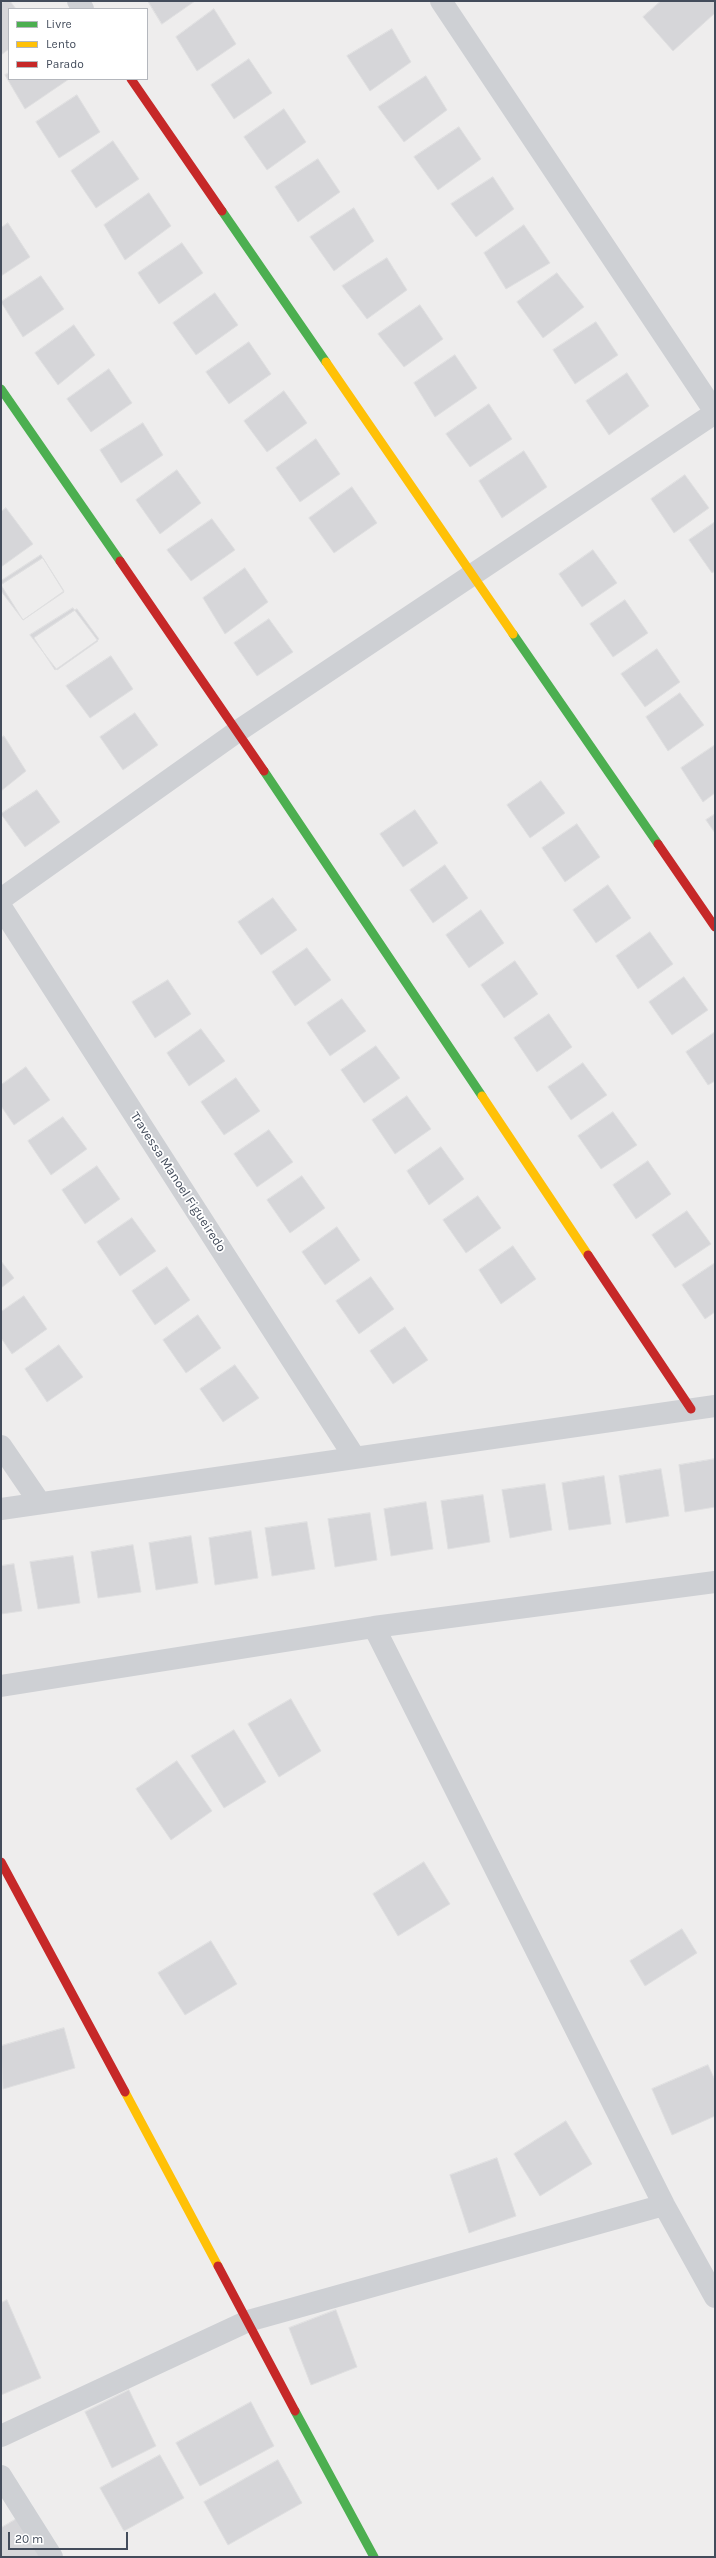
<!DOCTYPE html>
<style>
body{margin:0}
#map{position:relative;width:716px;height:2558px;overflow:hidden;background:#eeeded;font-family:Karla,sans-serif}
canvas{display:block}
.frame{position:absolute;inset:0;border:2px solid #434c5b;pointer-events:none}
.legend{position:absolute;left:8px;top:8px;width:140px;height:72px;box-sizing:border-box;background:#fff;border:1px solid #b4b7bd;margin:0;padding:5px 7px;list-style:none;font-size:12px;color:#434c5b}
.legend li{display:flex;align-items:center;gap:8px;height:20px}
.legend b{width:20px;border:1px solid #b4b7bd}
.scale{position:absolute;left:8px;top:2532px;width:120px;height:18px;box-sizing:border-box;border:2px solid #434c5b;border-top:0;padding-left:5px;font-size:12px;line-height:14px;white-space:nowrap;color:#434c5b;-webkit-text-stroke:3px #fff;paint-order:stroke}
</style>
<div id="map">
<canvas width="716" height="2558"></canvas>
<div class="frame"></div>
<ul class="legend">
<li><b style="height:5px;background:#4caf50"></b>Livre</li>
<li><b style="height:5px;background:#ffc107"></b>Lento</li>
<li><b style="height:5px;background:#c62828"></b>Parado</li>
</ul>
<div class="scale">20 m</div>
</div>
<script>
const context = document.querySelector('canvas').getContext('2d');
context.lineJoin = 'round';
function fillPath(path, color) {
  context.fillStyle = color;
  context.fill(path, 'evenodd');
}
function strokePath(path, color, width, dash) {
  context.strokeStyle = color;
  context.lineWidth = width;
  context.lineCap = dash ? 'butt' : 'round';
  context.setLineDash(dash || []);
  context.stroke(path);
}
function label(font, color, halo, rows, align = 'center') {
  context.font = font + ' Karla,sans-serif';
  context.lineWidth = 3.5;
  context.setLineDash([]);
  context.textBaseline = 'middle';
  context.strokeStyle = halo;
  context.fillStyle = color;
  for (const [text, x, y, turn = 0] of rows) {
    context.save();
    context.translate(x, y);
    context.rotate((+turn || 0) * Math.PI / 180);
    context.textAlign = isNaN(turn) ? turn : align;
    if (halo) context.strokeText(text, 0, 0);
    context.fillText(text, 0, 0);
    context.restore();
  }
}
const building = new Path2D(`
 M5 1H10L16 9H9V49L1 55V4Z
 M148 1H195L162 24Z
 M661 1H714L715 13 673 51 643 17Z
 M214 9 236 44 197 71 176 37Z
 M392 29 411 62 370 91 347 56Z
 M249 59 272 93 234 119 211 85Z
 M9 73V79H69L25 109 5 75Z
 M426 76 447 110 404 142 378 107Z
 M77 95 100 132 59 158 36 122Z
 M284 109 306 142 267 170 244 137Z
 M459 127 481 159 438 190 414 157Z
 M113 141 139 179 96 208 71 171Z
 M318 159 340 192 298 222 275 187Z
 M493 177 514 209 476 237 451 204Z
 M149 193 171 226 125 260 104 225Z
 M354 208 374 241 334 271 310 237Z
 M8 223 30 257 1 276V228Z
 M524 225 550 263 506 289 484 253Z
 M182 243 203 273 159 304 138 273Z
 M387 258 407 290 367 319 342 286Z
 M557 273 584 307 543 338 517 302Z
 M41 276 64 309 23 337 1 302Z
 M215 293 238 325 196 355 173 323Z
 M420 305 443 339 404 367 378 334Z
 M596 322 618 355 575 384 553 350Z
 M74 325 95 355 58 385 35 353Z
 M249 342 271 374 229 404 206 372Z
 M455 355 477 388 435 417 414 383Z
 M109 369 132 403 91 432 67 399Z
 M627 373 649 406 609 435 586 401Z
 M284 391 307 423 267 452 244 421Z
 M489 404 512 439 470 467 446 434Z
 M143 423 163 455 121 483 100 450Z
 M316 439 340 474 300 502 276 468Z
 M524 451 547 487 502 518 479 481Z
 M177 470 201 503 160 534 136 500Z
 M685 475 709 508 674 533 651 499Z
 M352 487 377 523 334 553 309 518Z
 M6 508 33 544 1 567V512Z
 M212 519 235 550 191 581 167 550Z
 M715 522V571L712 573 689 540Z
 M593 550 617 583 582 607 559 574Z
 M41 555 64 592 23 620 1 585V581Z
 M43 558 64 591 23 620 1 591V585Z
 M245 568 268 602 225 634 203 598Z
 M625 600 648 633 613 657 590 624Z
 M73 608 98 641 57 670 30 635Z
 M77 609 99 639 55 670 34 638Z
 M269 619 293 652 257 676 234 643Z
 M657 649 680 682 645 707 621 674Z
 M111 656 133 689 90 718 66 686Z
 M680 693 704 725 668 751 646 717Z
 M135 713 158 745 123 770 100 737Z
 M4 736 26 771 1 791V738Z
 M715 745V793L703 802 681 768Z
 M541 781 565 813 530 838 507 805Z
 M37 790 60 822 25 847 1 814Z
 M415 810 438 843 403 867 380 834Z
 M715 814V833L706 820Z
 M577 824 600 857 565 882 542 848Z
 M445 865 468 898 433 923 410 890Z
 M608 885 631 918 596 943 573 910Z
 M273 898 297 930 261 955 238 922Z
 M481 910 504 943 469 968 446 935Z
 M650 932 673 964 638 989 616 956Z
 M307 948 331 980 295 1006 272 972Z
 M515 961 538 994 504 1018 481 985Z
 M684 977 708 1010 672 1035 649 1002Z
 M168 980 191 1014 155 1038 132 1002Z
 M342 999 366 1031 330 1056 307 1023Z
 M549 1014 572 1047 537 1072 514 1038Z
 M201 1029 225 1061 189 1086 167 1053Z
 M715 1032V1081L708 1085 686 1052Z
 M376 1046 400 1078 364 1103 341 1070Z
 M583 1063 607 1095 571 1120 548 1087Z
 M26 1067 50 1100 14 1125 1 1106V1085Z
 M236 1078 260 1111 224 1135 201 1102Z
 M407 1096 431 1129 395 1154 372 1120Z
 M613 1112 637 1145 601 1169 578 1136Z
 M63 1117 87 1149 51 1175 28 1141Z
 M269 1130 293 1162 257 1187 234 1154Z
 M441 1147 464 1179 429 1205 407 1171Z
 M648 1161 671 1194 636 1219 613 1185Z
 M97 1166 120 1199 85 1224 62 1190Z
 M302 1176 325 1208 290 1233 267 1200Z
 M478 1196 501 1228 466 1253 443 1220Z
 M687 1211 711 1244 675 1268 652 1235Z
 M132 1218 156 1251 120 1276 97 1242Z
 M337 1227 360 1260 325 1285 302 1252Z
 M513 1246 536 1279 501 1304 479 1270Z
 M1 1261 14 1278 1 1288Z
 M715 1263V1312L705 1319 682 1285Z
 M167 1267 190 1300 155 1325 132 1291Z
 M371 1277 394 1309 359 1334 336 1301Z
 M24 1296 47 1329 12 1354 1 1338V1312Z
 M198 1315 221 1348 186 1373 163 1340Z
 M405 1327 428 1360 393 1384 370 1351Z
 M59 1345 83 1377 47 1402 25 1369Z
 M235 1365 259 1398 223 1422 200 1389Z
 M715 1459V1507L685 1512 679 1465Z
 M661 1469 669 1516 626 1523 619 1476Z
 M604 1476 611 1524 569 1530 562 1483Z
 M545 1484 552 1530 510 1538 502 1490Z
 M483 1495 490 1542 448 1549 441 1501Z
 M426 1502 433 1549 391 1556 384 1509Z
 M370 1513 377 1560 335 1567 328 1519Z
 M307 1522 315 1569 272 1576 265 1528Z
 M251 1531 258 1578 215 1585 209 1538Z
 M191 1536 198 1583 156 1590 149 1543Z
 M133 1545 141 1592 98 1598 91 1552Z
 M73 1556 80 1603 38 1609 30 1562Z
 M14 1564 22 1611 1 1614V1566Z
 M291 1699 321 1751 279 1777 248 1724Z
 M234 1730 266 1782 224 1808 191 1756Z
 M177 1761 212 1811 171 1840 136 1789Z
 M424 1862 450 1904 398 1936 373 1894Z
 M682 1929 697 1953 645 1986 630 1961Z
 M211 1941 237 1984 185 2015 158 1973Z
 M64 2028 75 2068 3 2089 1 2046Z
 M708 2065 715 2080V2116L672 2135 652 2089Z
 M566 2121 592 2164 540 2196 514 2154Z
 M497 2158 516 2216 469 2233 450 2175Z
 M7 2300 41 2378 1 2395V2303Z
 M336 2310 357 2367 311 2385 289 2328Z
 M129 2390 156 2446 112 2468 85 2412Z
 M251 2402 274 2446 200 2486 176 2443Z
 M160 2455 184 2498 124 2531 100 2488Z
 M278 2460 302 2503 228 2545 204 2502Z
 M25 2514 50 2557H1V2528Z`);
fillPath(building, '#d6d6d9');
strokePath(building, '#dfdfe0', 1);
strokePath(new Path2D(`
 M78 1 83 9
 M441 1 715 412
 M1 899 238 731 715 413
 M1 907 355 1458
 M1 1446 40 1503
 M1 1509 715 1406
 M374 1627 664 2205 715 2297
 M1 1686 374 1627 715 1582
 M1 2436 248 2321 664 2205
 M1 2476 52 2557`), '#ced0d4', 22);
strokePath(new Path2D(`
 M222 211 326 362
 M1 389 120 561
 M513 634 658 844
 M264 771 482 1096
 M295 2411 374 2557`), '#4caf50', 9);
strokePath(new Path2D(`
 M326 362 513 634
 M482 1096 588 1255
 M125 2092 218 2266`), '#ffc107', 9);
strokePath(new Path2D(`
 M131 79 222 211
 M120 561 264 771
 M658 844 715 927
 M588 1255 691 1409
 M1 1862 125 2092
 M218 2266 295 2411`), '#c62828', 9);
label('13px', '#434c5b', '#fff', [
 ["Travessa Manoel Figueiredo",178,1182,57]
]);
</script>
